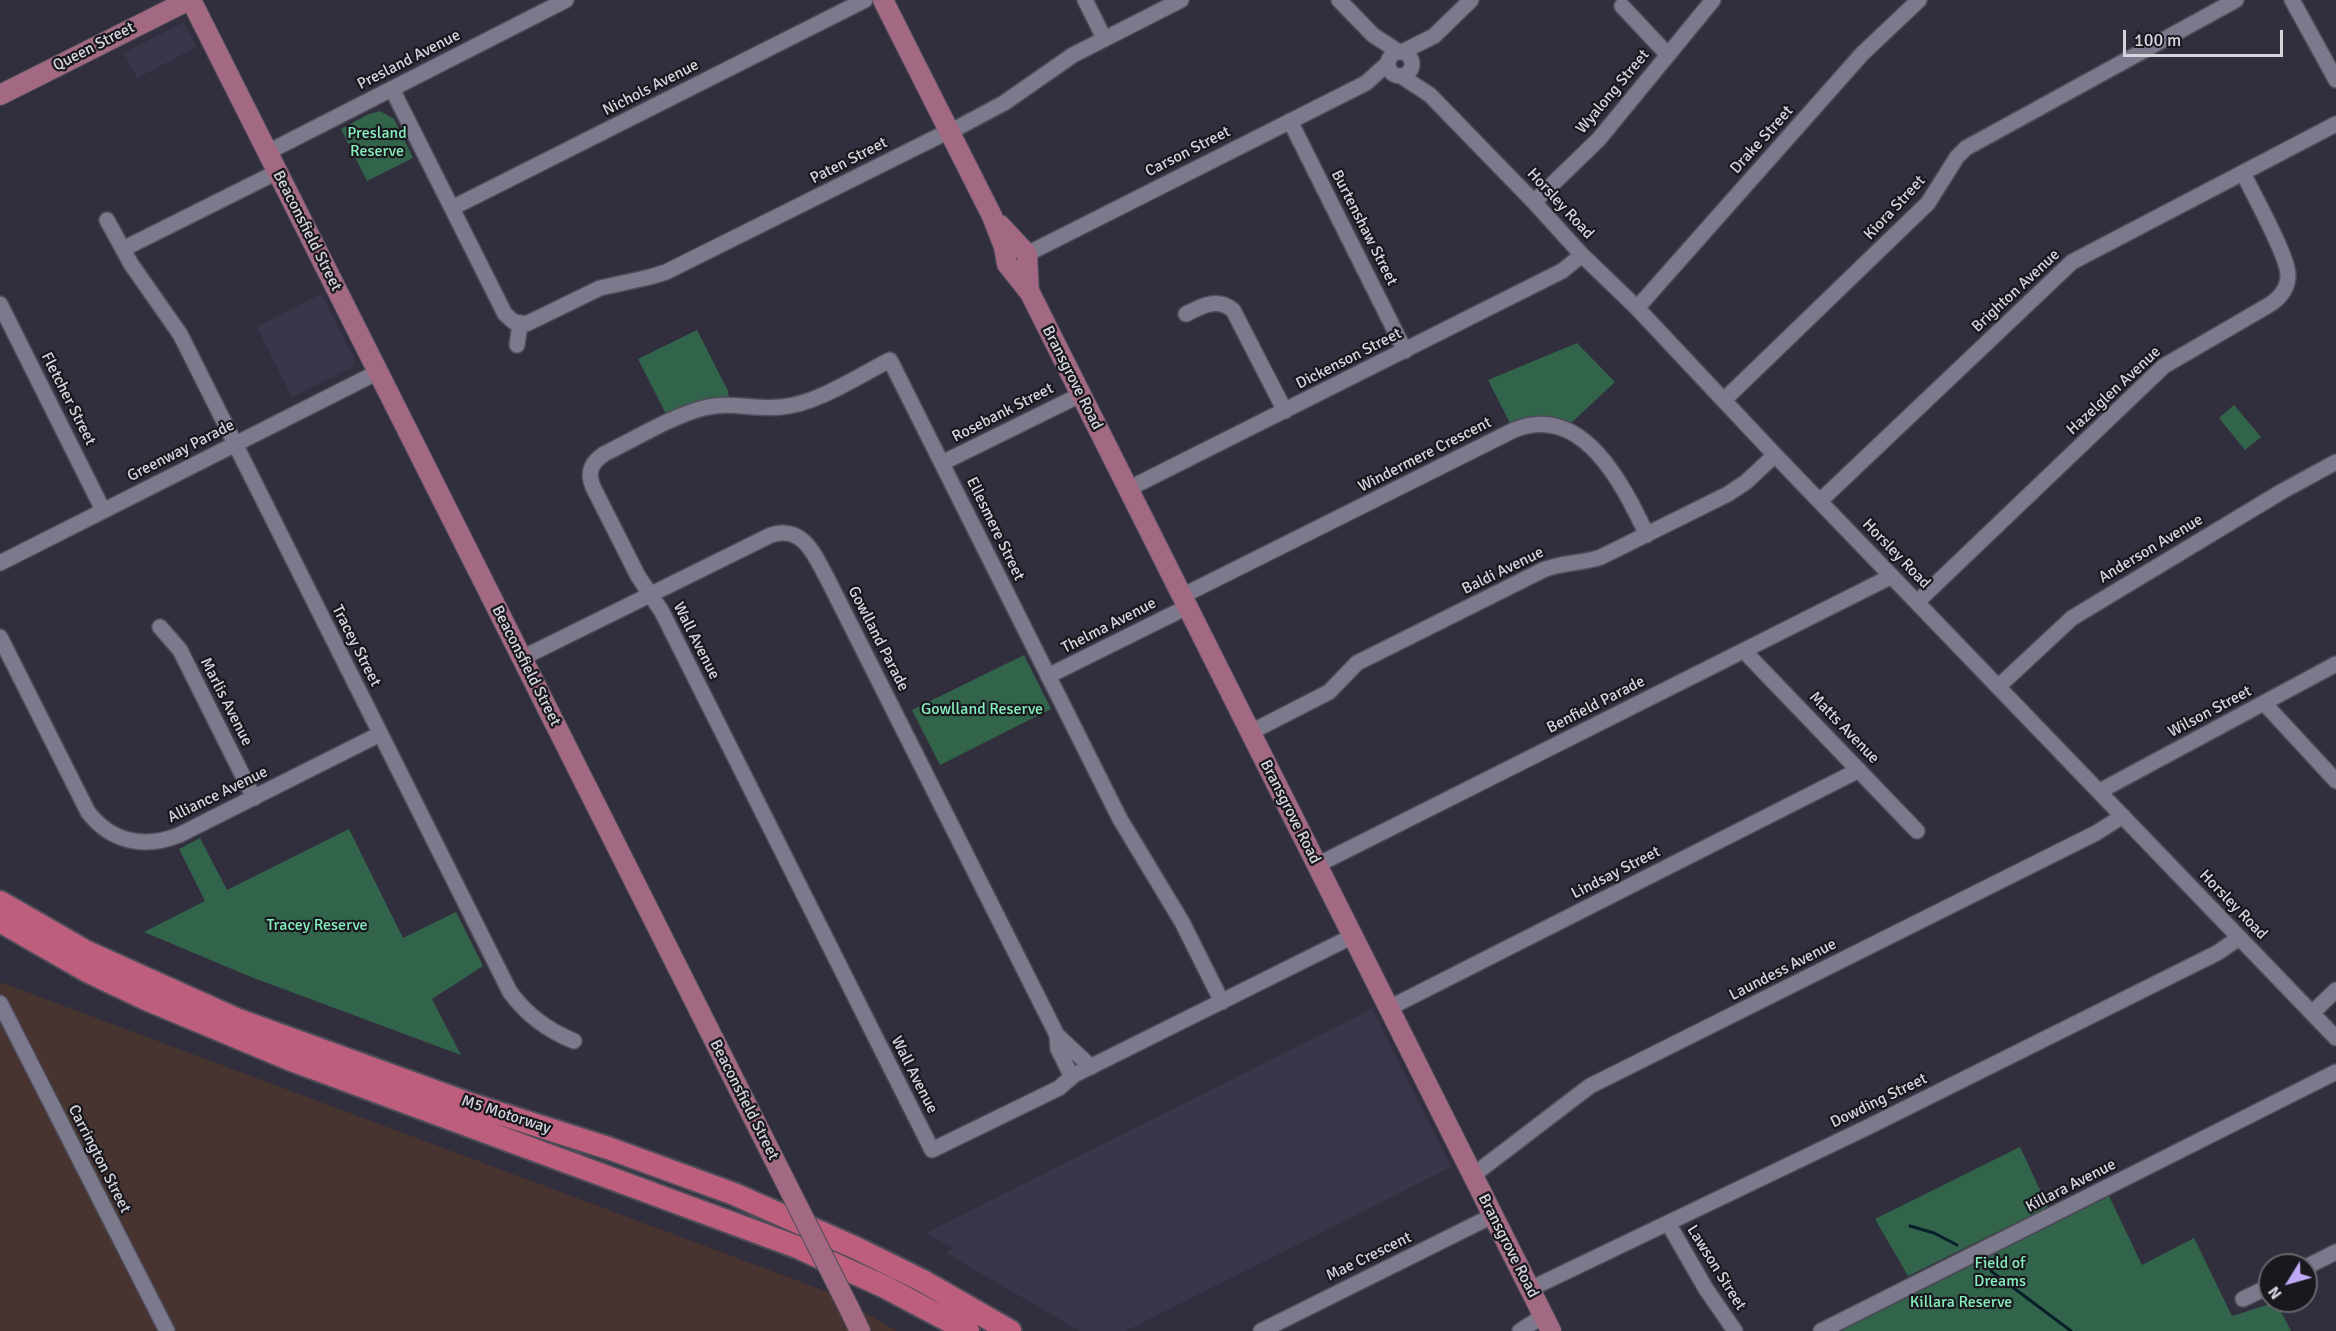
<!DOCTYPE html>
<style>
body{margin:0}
#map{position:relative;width:2336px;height:1331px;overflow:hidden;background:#312f3e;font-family:Signika,sans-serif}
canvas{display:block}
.north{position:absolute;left:2258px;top:1253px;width:60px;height:60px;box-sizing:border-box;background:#19181f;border:2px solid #64646b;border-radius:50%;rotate:233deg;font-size:16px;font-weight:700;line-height:24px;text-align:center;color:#d5d5de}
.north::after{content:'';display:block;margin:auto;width:21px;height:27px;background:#bfa9f4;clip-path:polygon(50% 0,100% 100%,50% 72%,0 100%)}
.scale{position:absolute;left:2123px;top:30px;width:160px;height:27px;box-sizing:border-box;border:3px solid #d5d5de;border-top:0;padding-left:8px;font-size:18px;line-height:21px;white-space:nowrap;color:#d5d5de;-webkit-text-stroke:4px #19181f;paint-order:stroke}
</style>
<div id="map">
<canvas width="2336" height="1331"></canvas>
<div class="north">N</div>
<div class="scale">100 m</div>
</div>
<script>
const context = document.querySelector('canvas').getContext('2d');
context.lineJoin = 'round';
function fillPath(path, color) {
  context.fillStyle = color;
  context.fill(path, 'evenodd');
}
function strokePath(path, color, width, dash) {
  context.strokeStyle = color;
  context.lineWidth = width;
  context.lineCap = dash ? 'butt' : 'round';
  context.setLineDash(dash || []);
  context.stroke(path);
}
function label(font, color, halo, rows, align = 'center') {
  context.font = font + ' Signika,sans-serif';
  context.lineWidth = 4.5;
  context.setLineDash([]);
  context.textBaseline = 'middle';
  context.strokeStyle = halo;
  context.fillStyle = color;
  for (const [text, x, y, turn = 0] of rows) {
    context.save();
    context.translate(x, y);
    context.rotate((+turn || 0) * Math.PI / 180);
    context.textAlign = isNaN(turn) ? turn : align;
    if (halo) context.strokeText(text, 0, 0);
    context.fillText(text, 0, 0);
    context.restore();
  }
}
fillPath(new Path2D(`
 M184 22 197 47 137 78 124 53Z
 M321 294 355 360 353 367 292 397 257 327Z
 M1372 1009 1451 1167 1126 1331H1080L946 1253 953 1248 926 1233Z`), '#38364b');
fillPath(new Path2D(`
 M0 982 828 1292 897 1331H0Z`), '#473330');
fillPath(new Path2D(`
 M380 111 394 119 413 158 367 181 341 129 369 114Z
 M697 330 728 391 729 398 667 416 638 359Z
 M1577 343 1615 382 1570 424C1550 417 1531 417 1511 425L1488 380Z
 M2234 405 2261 437 2245 450 2219 418Z
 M1024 655 1051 709 940 765 912 710Z
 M349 829 403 938 456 912 483 966 432 999 461 1055 251 977 144 932 205 901 179 849 200 838 227 890Z
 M2020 1147 2048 1207 1908 1276 1875 1219Z
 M2109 1196 2142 1265 2194 1238 2232 1316 2276 1302 2291 1331H1841Z`), '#32634b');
strokePath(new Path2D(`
 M1910 1226 1934 1233 1957 1245
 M1991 1271 2071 1331`), '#061f29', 3);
const minor = new Path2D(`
 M1085 0 1104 38
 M1339 0 1373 35 1399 52
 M2292 0 2336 80
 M1622 6 1668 55
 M1402 52 1434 36 1471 0
 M1388 64a12 12 0 1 1 24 0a12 12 0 1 1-24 0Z
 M1401 76 1430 95 1534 202 1582 255 1637 308 1775 455 2336 1038
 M392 89 505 314 514 322 526 324 600 288 650 277 666 272 937 137 959 127 1004 103 1073 55 1181 0
 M1290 121 1405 351
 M268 152 566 0
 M1534 202 1599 139 1713 0
 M452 208 865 0
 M107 220 131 264 180 334 510 992C526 1014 549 1031 574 1041
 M123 249 277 172
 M1027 254 1366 83 1388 63
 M0 304 103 510
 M1637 308 1862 54 1919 0
 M1186 314C1202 306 1217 297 1233 310L1285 411
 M517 345 520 324
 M1724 400 1928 203 1957 157 1966 148 2236 0
 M942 463 1080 395
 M1128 489 1562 271 1582 255
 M1820 501 2072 262 2336 124
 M0 563 378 372
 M1182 596 1514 430C1583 402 1623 485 1647 535
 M1917 602 2164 366 2269 305C2280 298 2288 289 2288 275 2288 256 2253 194 2243 173
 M160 627 180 650 254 798
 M0 637 88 812C111 842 144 849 179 835L380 734
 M1744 651 1917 831
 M522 658 771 535C803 525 814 554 827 578L1057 1035 1091 1067
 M1048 676 1187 607
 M1999 686 2072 618 2281 492 2336 462
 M2264 703 2336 781
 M1251 732 1329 692 1357 663 1543 570C1562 562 1581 564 1601 557L1728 494 1746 482 1775 455
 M2100 791 2336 664
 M1317 865 1892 576
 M1222 1002 1182 922 1120 819 890 360C858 376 817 404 781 407 755 410 730 401 704 408 674 415 633 440 604 454 591 463 587 472 593 487L638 576 662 612 932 1150 1059 1088 1074 1075 1353 936
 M0 1003 167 1331
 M1389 1008 1859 770
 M2312 1013 2336 990
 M1057 1035 1058 1049 1072 1077
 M1472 1176 1590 1086 2096 833 2123 816
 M1668 1223 1706 1289 1735 1331
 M2306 1267 2336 1252
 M1530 1289 1868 1127 2217 953 2239 938
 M2243 1299 2270 1286
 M1261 1331 1492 1216
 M1520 1331 1543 1316
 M1821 1331 2336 1072`);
const major = new Path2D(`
 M191 0 785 1181
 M883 0 992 216 1004 247 1007 264 1030 293 1551 1331
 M0 95 189 0
 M1000 225 1027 254 1029 292
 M850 1310 860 1331`);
const highway = new Path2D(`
 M0 902 85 951 236 1019 473 1105 608 1148 734 1194 856 1248 923 1281 1010 1331
 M0 921 87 971 146 999 294 1061 797 1247 885 1287 968 1331`);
strokePath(minor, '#4e4c59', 18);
strokePath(major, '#4e4c59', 22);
strokePath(highway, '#4e4c59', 26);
strokePath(minor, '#7b798b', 15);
strokePath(major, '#a36983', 20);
strokePath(highway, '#bd5e7d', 22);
const majorBridge = new Path2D(`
 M785 1181 850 1310`);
strokePath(majorBridge, '#4e4c59', 22, []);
strokePath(majorBridge, '#a36983', 20);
label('16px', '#d5d5de', '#19181f', [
 ["Queen Street",94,47,-27],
 ["Presland Avenue",409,60,-27],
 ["Nichols Avenue",651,88,-27],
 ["Wyalong Street",1613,92,-50],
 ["Drake Street",1762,140,-48],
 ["Carson Street",1188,152,-27],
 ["Paten Street",849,161,-27],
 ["Horsley Road",1560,204,47],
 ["Kiora Street",1895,208,-47],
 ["Burtenshaw Street",1364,228,63],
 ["Beaconsfield Street",307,231,63],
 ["Brighton Avenue",2016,291,-43],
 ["Dickenson Street",1349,359,-27],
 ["Bransgrove Road",1072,378,63],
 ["Hazelglen Avenue",2114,391,-43],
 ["Fletcher Street",68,399,63],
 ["Rosebank Street",1003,413,-27],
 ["Greenway Parade",181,451,-27],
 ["Windermere Crescent",1425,455,-27],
 ["Ellesmere Street",995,529,64],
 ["Anderson Avenue",2151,549,-31],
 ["Horsley Road",1896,554,46],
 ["Baldi Avenue",1503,571,-26],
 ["Thelma Avenue",1109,626,-27],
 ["Gowlland Parade",878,639,63],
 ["Wall Avenue",696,641,63],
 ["Tracey Street",356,646,63],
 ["Beaconsfield Street",526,666,63],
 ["Marlis Avenue",226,702,63],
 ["Benfield Parade",1596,705,-27],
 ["Wilson Street",2210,712,-28],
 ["Matts Avenue",1844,728,46],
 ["Alliance Avenue",218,795,-26],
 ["Bransgrove Road",1290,812,63],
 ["Lindsay Street",1616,873,-27],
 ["Horsley Road",2233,905,46],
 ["Laundess Avenue",1783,970,-27],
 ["Wall Avenue",914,1075,63],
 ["Beaconsfield Street",744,1100,63],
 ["Dowding Street",1879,1101,-26],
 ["M5 Motorway",506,1115,18],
 ["Carrington Street",99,1159,63],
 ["Killara Avenue",2071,1186,-27],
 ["Bransgrove Road",1508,1246,63],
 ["Mae Crescent",1369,1257,-26],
 ["Lawson Street",1716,1268,58]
]);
label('16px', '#86eebb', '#19181f', [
 ["Presland",377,134],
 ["Reserve",377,152],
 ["Gowlland Reserve",982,710],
 ["Tracey Reserve",317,926],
 ["Field of",2000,1264],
 ["Dreams",2000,1282],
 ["Killara Reserve",1961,1303]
]);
</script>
